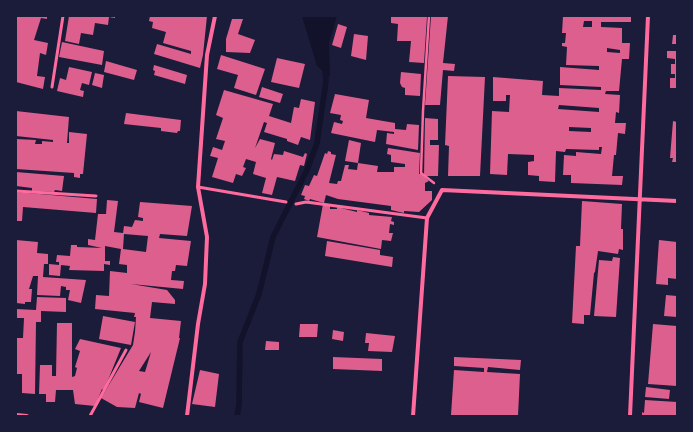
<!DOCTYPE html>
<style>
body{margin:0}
#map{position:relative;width:693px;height:432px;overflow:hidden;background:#1b1b3a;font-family:Helvetica,sans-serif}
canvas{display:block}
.frame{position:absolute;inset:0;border:17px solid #1b1b3a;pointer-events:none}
</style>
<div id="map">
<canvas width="693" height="432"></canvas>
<div class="frame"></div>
</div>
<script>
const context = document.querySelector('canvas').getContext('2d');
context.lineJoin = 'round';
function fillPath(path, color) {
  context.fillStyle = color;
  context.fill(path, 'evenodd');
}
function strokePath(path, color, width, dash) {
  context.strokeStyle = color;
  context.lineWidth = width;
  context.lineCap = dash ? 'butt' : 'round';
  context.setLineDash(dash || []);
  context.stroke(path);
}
fillPath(new Path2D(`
 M302 16H337L329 43 330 77 317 66Z`), '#12122b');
strokePath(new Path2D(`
 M237 416 239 404 240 342 259 294 273 237 307 170 317 143 326 81 325 67`), '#12122b', 5.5);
fillPath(new Path2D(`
 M16 16H47V19L41 18 34 40 48 43 46 55 40 53 37 76 45 77 43 89 16 82Z
 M69 16H115V18L109 17 108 25 95 23 93 35 81 33 79 44 65 41Z
 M150 16H207L203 55 200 68 154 54 157 44 191 54V51L163 43 166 32 152 28 153 22 149 21Z
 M391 16 427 17 424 63 409 62 411 41H397L398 24 391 23Z
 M431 16H448L443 63 455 64 454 71 443 70 440 105H425Z
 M563 16H631V22H601V27L622 28V43H630L629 59H622L619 91H606L605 94 620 95 619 113 616 112 615 123H626L625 134 618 133 616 155H614L612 176H623L622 185 571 183V175H563L564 155 576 156V152L601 154 602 147H599V150L566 149 565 152 556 151 555 182 539 181V176L528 175V162L534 161V155L508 154 507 175 490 174 492 111 509 112 510 95H506V101H493V77L543 81 542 95 559 96V88L601 90V87L560 85V67L599 70V66L566 65 567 47 562 46V43H565L566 33H562ZM584 21H592V27H583ZM607 48 620 50V53L607 52ZM559 105 599 108V112L558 109ZM569 127 591 128V132L569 131Z
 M232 19H243L238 34 255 40 250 53 226 52V39Z
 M338 24 347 27 341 48 332 45Z
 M354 34 368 36 366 60 351 56Z
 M673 35H677V44H672Z
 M62 42 104 51 102 65 59 57Z
 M667 51H677V88H670V78H675V74H671V64H675V59L667 58Z
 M221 55 265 69 256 95 234 88 238 75 217 69Z
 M277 58 305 64 299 88 271 82Z
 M106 61 137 70 134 80 104 72Z
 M154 65 187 75 185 84 154 75 155 71 153 70Z
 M69 67 92 72 89 85 82 83 80 90 84 91 83 97 57 91 60 78 66 80Z
 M401 72 421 74 420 96 405 95V88L402 87 400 83Z
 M95 73 104 75 102 88 92 85Z
 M448 76 485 77 480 176H448L449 146 445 145Z
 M262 87 283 94 280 103 259 97Z
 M224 90 273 104 269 116 291 123 294 107 299 108 301 99 315 102 310 140 301 137 298 145 287 141V139L264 132 267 123 264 122 255 148 260 139 275 143 271 159 272 160 274 154 283 155 284 151 303 157 305 153 307 154 304 166 300 165 295 181 277 177 272 195 262 193 266 178 253 174 256 162 246 159 243 167 246 168 242 176 236 174 233 183 212 177 218 158 210 156 213 147 222 150 225 141 216 139 223 118 216 115Z
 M335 94 369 100 366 118 395 123V129L406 130 407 124 419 125 418 150 386 144 387 133 394 134V132L377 130 375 142 331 133 334 122 342 124 343 121 340 120 341 115 330 113Z
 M16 111 69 117 67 143H69V132L87 134 83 174H80V178L74 177V173L16 169V139L36 140 35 144H42V141L53 142V140L16 136Z
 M126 113 181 120 180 131H178L177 133 161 131V128L124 124Z
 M425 118 438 119V140H430V145H439L438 176H424Z
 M673 121 677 122V162H672L673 158H670Z
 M349 140 361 143 358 163 345 161Z
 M388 148 420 153 419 174H422L429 181 425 183V191H432V200L419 212 404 211V213L391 210V206L338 199 326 195 324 203 310 199 309 201 304 199 305 196 301 195 305 185 309 186 314 175 317 176 325 153 327 154 328 151 331 152V154L336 155 329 183 337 184 338 181H341L345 165H349L348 169 357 170 358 163 378 166 377 172H394V167H405V164L391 162V155L387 154Z
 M16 172 64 176 62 191 55 190 54 192 32 191V188L16 186Z
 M16 192 97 199 96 213 23 207 22 221H16Z
 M107 200 118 201 114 232 123 233 124 226 132 227 135 220 143 221V218L138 217 140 202 192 206 187 236 160 234 159 238 191 241 187 266 176 265 175 271H172L171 280 184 281 183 289 131 284 167 290 175 300V304L152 302 150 318 181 321 179 338H180L163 408 139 402 141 394 139 393 135 408 117 407 101 398 133 345 135 332 136 317H134L135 313 95 309 96 295 109 296 110 271 127 273V265L119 264 121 249 105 246V261H110V265L104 264V271L69 270 70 266 61 265 60 276 49 275V264L59 265V262H56L57 255 70 256 71 245H77V247L102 248 88 245V239L95 240 98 214H106ZM124 234 148 236 146 252 123 249ZM151 352 145 372 139 371Z
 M582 201 622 204 621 229H623V250L619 249 618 254 598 251 595 272 594 273 590 315H584V324L572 323 576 246H580Z
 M323 204 330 206V209H337V207L357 212V210L369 213V215L392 217 391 221 394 222V225L390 224 389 233H393L391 241 382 240 381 249 317 237Z
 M16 240 38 242 37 253 48 254V264H44L43 277 86 280 81 303 68 300 70 290H66V287L61 286 60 296 37 295 38 276H33L29 289H32L31 302H25V304L16 303Z
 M659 240 677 242V279L668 278V285L656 284Z
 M327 241 380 250V255L393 257 392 267 325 256Z
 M613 257 620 258 616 317 594 316 599 260 612 261Z
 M666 295 677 296V317L664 316Z
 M37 297 66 298V312L41 311V322H36L35 394 22 393V374H16V338H23L24 318H16V309L36 310Z
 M103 316 135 322 131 345 99 339Z
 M57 323H72V377L75 376 77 368 75 367 80 351 75 349 80 339 121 348 104 390 102 389 95 406 75 404 73 390H56L55 402H46V394H39L40 365H52V376H56Z
 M300 324H318L317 337H299Z
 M653 324 677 326V386L648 384Z
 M333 330 344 332 343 341 332 339Z
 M366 333 395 336 392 352 368 351 369 343H365Z
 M266 341 279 342V350H265Z
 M333 357 382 359V371L333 369Z
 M454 357 521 360 520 370 488 367 487 372 520 374 518 416 451 415 454 370 484 372V368L454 366Z
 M200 370 219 374 215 407 192 404Z
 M646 387 670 390 669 399 645 397Z
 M645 400 677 402V416H642V412L644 413Z`), '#dd5f8e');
strokePath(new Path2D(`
 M429 16 423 111 421 173 434 183`), '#ff6b9d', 2.5);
strokePath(new Path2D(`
 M52 87 63 16
 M198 187 286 202
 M16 191 96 196
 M296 204 306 202 427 218
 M90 416 126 350`), '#ff6b9d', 3);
strokePath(new Path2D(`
 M16 415 27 416
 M187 416 198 324 205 284 207 237 198 187 207 55 215 16
 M413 416 427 218 442 190 677 201
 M630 416 648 16`), '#ff6b9d', 4);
</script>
